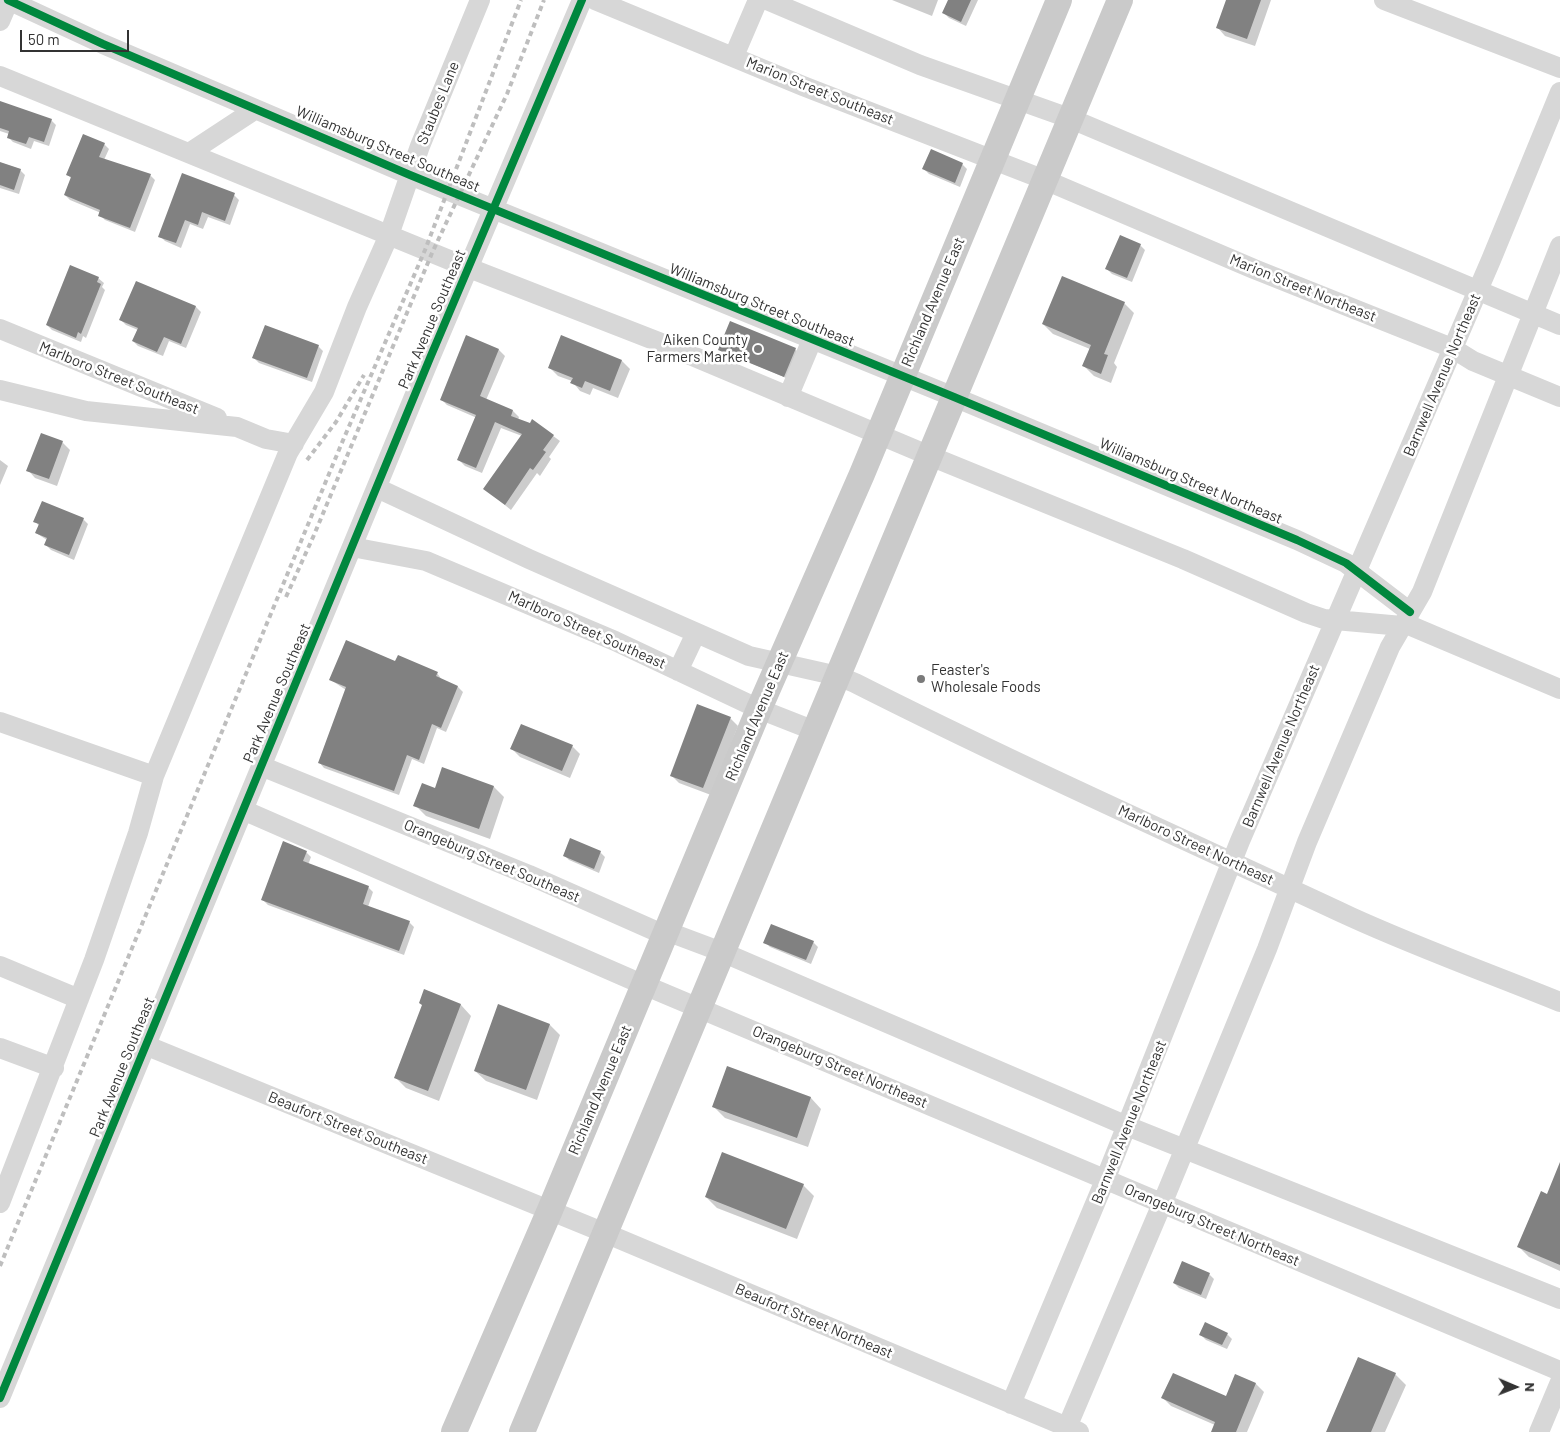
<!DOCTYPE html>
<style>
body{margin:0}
#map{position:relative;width:1560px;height:1432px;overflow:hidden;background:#fff;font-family:Barlow,sans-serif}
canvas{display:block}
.north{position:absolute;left:1490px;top:1362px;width:50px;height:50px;-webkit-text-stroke:4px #fff;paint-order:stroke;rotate:91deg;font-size:14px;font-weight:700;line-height:20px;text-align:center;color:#333}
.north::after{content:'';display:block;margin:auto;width:18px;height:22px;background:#333;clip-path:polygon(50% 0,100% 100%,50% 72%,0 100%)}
.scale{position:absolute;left:20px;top:30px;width:109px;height:22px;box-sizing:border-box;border:2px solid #333;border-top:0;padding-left:6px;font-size:15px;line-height:18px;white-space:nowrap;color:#333;-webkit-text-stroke:4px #fff;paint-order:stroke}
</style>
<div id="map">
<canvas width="1560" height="1432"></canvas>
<div class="north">N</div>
<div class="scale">50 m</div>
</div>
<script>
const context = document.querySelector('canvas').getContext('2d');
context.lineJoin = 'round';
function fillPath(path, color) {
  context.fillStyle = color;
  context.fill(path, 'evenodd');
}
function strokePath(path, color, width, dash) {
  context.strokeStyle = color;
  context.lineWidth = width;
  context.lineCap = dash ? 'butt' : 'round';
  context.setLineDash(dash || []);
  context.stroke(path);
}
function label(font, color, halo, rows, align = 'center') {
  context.font = font + ' Barlow,sans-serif';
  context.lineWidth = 5;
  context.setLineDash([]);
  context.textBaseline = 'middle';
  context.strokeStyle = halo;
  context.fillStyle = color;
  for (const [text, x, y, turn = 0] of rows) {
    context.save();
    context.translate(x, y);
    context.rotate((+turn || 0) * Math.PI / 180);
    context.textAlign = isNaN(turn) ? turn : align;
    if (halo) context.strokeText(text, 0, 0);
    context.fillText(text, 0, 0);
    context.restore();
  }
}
fillPath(new Path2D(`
 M892 0H938L932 16Z
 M949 0H978L966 26 949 18 944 13Z
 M1227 0H1271L1255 46 1225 36 1218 28Z
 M0 102 51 120 56 125 49 146 34 141 31 149 13 142 8 137 9 134 0 131Z
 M104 144 109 149 104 160 150 175 155 180 135 232 105 220 100 215 101 213 70 200 65 195 72 179 67 174Z
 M0 163 20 170 25 175 19 194 0 188Z
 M962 164 967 169 960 187 929 174 924 169Z
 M183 175 234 195 239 200 230 225 208 217 203 229 190 224 181 248 165 241 160 236Z
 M1140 245 1145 250 1132 282 1112 274 1107 269Z
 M98 278 104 283 102 287 105 290 86 338 83 336 81 342 52 330 47 325Z
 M136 282 196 307 201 312 186 348 169 341 163 356 138 346 133 341 138 330 126 325 121 320Z
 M1124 303 1134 313 1114 363 1117 367 1111 383 1094 376 1084 366 1090 349 1053 334 1043 324Z
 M467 337 499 350 505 356 486 400 513 411 519 417 518 420 530 425 533 421 560 441 549 457 551 459 540 476 537 473 511 510 485 489 522 436 501 428 482 473 465 466 459 460 477 418 447 405 441 399Z
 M318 346 323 351 312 382 259 363 254 358Z
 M795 349 797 351 786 378 720 350Z
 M622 361 630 369 618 398 593 388 590 395 580 391 572 381 558 376 550 368Z
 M62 442 70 450 57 486 35 478 28 470Z
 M0 460 8 466 0 485Z
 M83 519 88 524 74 560 51 550 46 545 47 540 36 533 39 526 35 521Z
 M396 662 437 673 442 680 458 687 463 692 446 732 437 728 424 764 412 759 399 795 324 768 319 762 346 690 331 680Z
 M730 718 738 726 711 795 679 783 671 775Z
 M572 746 580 754 570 778 520 757 512 749Z
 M494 787 504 797 490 839 426 816 415 805 436 789Z
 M306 852 311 857 308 865 368 887 373 892 368 907 409 922 414 927 404 955 268 905 263 900Z
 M600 852 605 857 599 873 569 860 564 855Z
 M765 942H813L818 947 811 964 770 947Z
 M425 991 461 1005 471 1016 439 1101 406 1088 395 1077 423 1005Z
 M499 1006 550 1025 560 1035 537 1100 486 1081 475 1071Z
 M728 1068 811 1098 821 1109 808 1147 725 1118 714 1107Z
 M1560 1165V1271L1529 1257 1519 1247 1547 1196Z
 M803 1185 814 1196 797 1239 717 1208 706 1197Z
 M1209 1274 1214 1279 1206 1299 1179 1288 1174 1283Z
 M1227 1334 1232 1339 1227 1349 1206 1340 1201 1335Z
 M1395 1374 1406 1385 1385 1432H1328Z
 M1236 1376 1256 1384 1264 1392 1247 1432H1216L1215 1425 1171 1406 1163 1398H1227Z`), '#0003');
fillPath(new Path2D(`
 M948 0H971L961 22 942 13Z
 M1226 0H1261L1247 39 1216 28Z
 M0 101 52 119 44 142 29 137 26 144 7 138 9 131 0 128Z
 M83 134 105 143 99 157 151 174 130 228 98 216 100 210 64 195 71 177 66 175Z
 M931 149 963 163 955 183 922 169Z
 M0 162 21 169 14 190 0 185Z
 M182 173 235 193 225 221 202 212 198 225 185 220 176 243 158 237Z
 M1120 235 1141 244 1127 278 1105 269Z
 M70 265 99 277 97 282 101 284 81 334 78 332 76 338 46 325Z
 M1062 276 1125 302 1104 354 1108 355 1101 374 1082 366 1091 345 1042 324Z
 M136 281 196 306 181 344 164 337 157 352 132 341 138 328 119 320Z
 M730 321 796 348 784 377 718 350Z
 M265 325 319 345 307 378 252 358Z
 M466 335 499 349 480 396 513 410 511 416 530 423 532 419 554 435 543 450 546 452 533 470 530 468 505 505 483 489 522 434 495 422 476 468 457 460 476 415 440 400Z
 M561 335 622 360 610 391 585 381 582 388 570 383 573 378 548 368Z
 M41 433 63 441 49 479 26 471Z
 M42 501 84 518 69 555 44 545 47 538 35 533 39 524 33 522Z
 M346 640 395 661 398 655 438 672 436 676 458 686 441 728 432 724 419 760 407 755 394 791 318 763 346 687 329 680Z
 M697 704 731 717 703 788 670 776Z
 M521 724 573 745 562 771 510 749Z
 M442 767 494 786 479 829 413 806 422 783 435 788Z
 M570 838 601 851 594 869 563 856Z
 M283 841 307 851 303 861 369 886 363 904 410 921 399 951 261 900Z
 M771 924 814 941 806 960 763 943Z
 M424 989 461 1004 428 1091 394 1078 422 1005 419 1003Z
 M498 1004 550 1024 526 1090 474 1071Z
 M727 1066 811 1097 797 1138 712 1107Z
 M722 1152 804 1184 786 1229 705 1197Z
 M1560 1162V1265L1517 1247 1541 1191 1547 1194Z
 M1182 1261 1210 1273 1201 1295 1173 1283Z
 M1205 1322 1228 1333 1222 1345 1199 1335Z
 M1358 1357 1396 1373 1371 1432H1326Z
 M1173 1373 1226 1396 1235 1374 1256 1383 1236 1432H1211L1215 1422 1161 1398Z`), '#818181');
strokePath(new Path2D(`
 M8 0 103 44 410 175 954 397 1297 540 1346 563 1410 612
 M595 0 803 86 1045 180 1254 269 1452 348 1473 361 1560 397
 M767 0 920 65 1069 118 1560 325
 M1384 0 1560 68
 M0 21 9 0
 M734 56 758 0
 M0 76 469 268 664 344 930 456 1183 559 1306 613 1324 619 1402 626
 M189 153 256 109
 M0 329 217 418
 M0 390 86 411 237 427 266 439 294 444
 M788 397 812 340
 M377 488 529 559 749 656 838 676 855 683C1019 766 1186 840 1351 917 1419 948 1491 974 1560 1002
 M352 547 426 561 615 641 759 709 815 731
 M1404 623 1560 689
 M678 671 696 633
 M0 722 154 776
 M261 766 529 875 660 933 666 931 722 952 1127 1126 1560 1299
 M243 810 644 985 1560 1371
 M0 966 79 999
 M145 1045 605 1233 1079 1432
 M0 1048 54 1068
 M0 1203 94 960 138 833 154 776 288 453 324 392 357 307 389 235 420 146 480 0
 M0 1398 430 358 582 0
 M1011 1404 1105 1180 1240 841 1491 260 1560 92
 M1065 1432 1162 1204 1267 949 1307 842 1390 647 1422 592 1560 246
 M1539 1432 1560 1382`), '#d7d7d7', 20);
strokePath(new Path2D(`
 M454 1432 550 1210 759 709 862 474 1059 0
 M522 1432 1120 0`), '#cacaca', 26);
strokePath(new Path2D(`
 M307 460 336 422 364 375
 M286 597 314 535 432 253 507 94 544 0
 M0 1266 341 445 425 250 521 0`), '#bebebe', 4, [5, 4]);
strokePath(new Path2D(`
 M8 0 103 44 410 175 954 397 1297 540 1346 563 1410 612
 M0 1398 430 358 582 0`), '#00873e', 8);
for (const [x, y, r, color] of [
 [758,349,5,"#7a7a7a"],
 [921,679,5,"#7a7a7a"]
]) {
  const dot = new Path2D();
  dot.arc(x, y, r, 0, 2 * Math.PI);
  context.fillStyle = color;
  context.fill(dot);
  strokePath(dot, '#fff', 2);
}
label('15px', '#333', '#fff', [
 ["Marion Street Southeast",820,91,22],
 ["Staubes Lane",438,103,-68],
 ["Williamsburg Street Southeast",388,149,23],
 ["Marion Street Northeast",1303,288,22],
 ["Richland Avenue East",933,302,-67],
 ["Williamsburg Street Southeast",762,305,22],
 ["Park Avenue Southeast",432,319,-67],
 ["Barnwell Avenue Northeast",1442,375,-67],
 ["Marlboro Street Southeast",119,378,22],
 ["Williamsburg Street Northeast",1191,481,23],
 ["Marlboro Street Southeast",587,630,24],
 ["Park Avenue Southeast",277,693,-67],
 ["Richland Avenue East",757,716,-67],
 ["Barnwell Avenue Northeast",1281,746,-67],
 ["Marlboro Street Northeast",1196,845,25],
 ["Orangeburg Street Southeast",492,861,23],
 ["Park Avenue Southeast",122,1067,-68],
 ["Orangeburg Street Northeast",840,1067,23],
 ["Richland Avenue East",600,1090,-67],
 ["Barnwell Avenue Northeast",1129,1122,-68],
 ["Beaufort Street Southeast",348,1128,22],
 ["Orangeburg Street Northeast",1212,1225,23],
 ["Beaufort Street Northeast",814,1321,23]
]);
label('15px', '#333', '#fff', [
 ["Aiken County",748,340],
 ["Farmers Market",748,357],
 ["Feaster's",931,670,"left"],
 ["Wholesale Foods",931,687,"left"]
], 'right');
</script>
